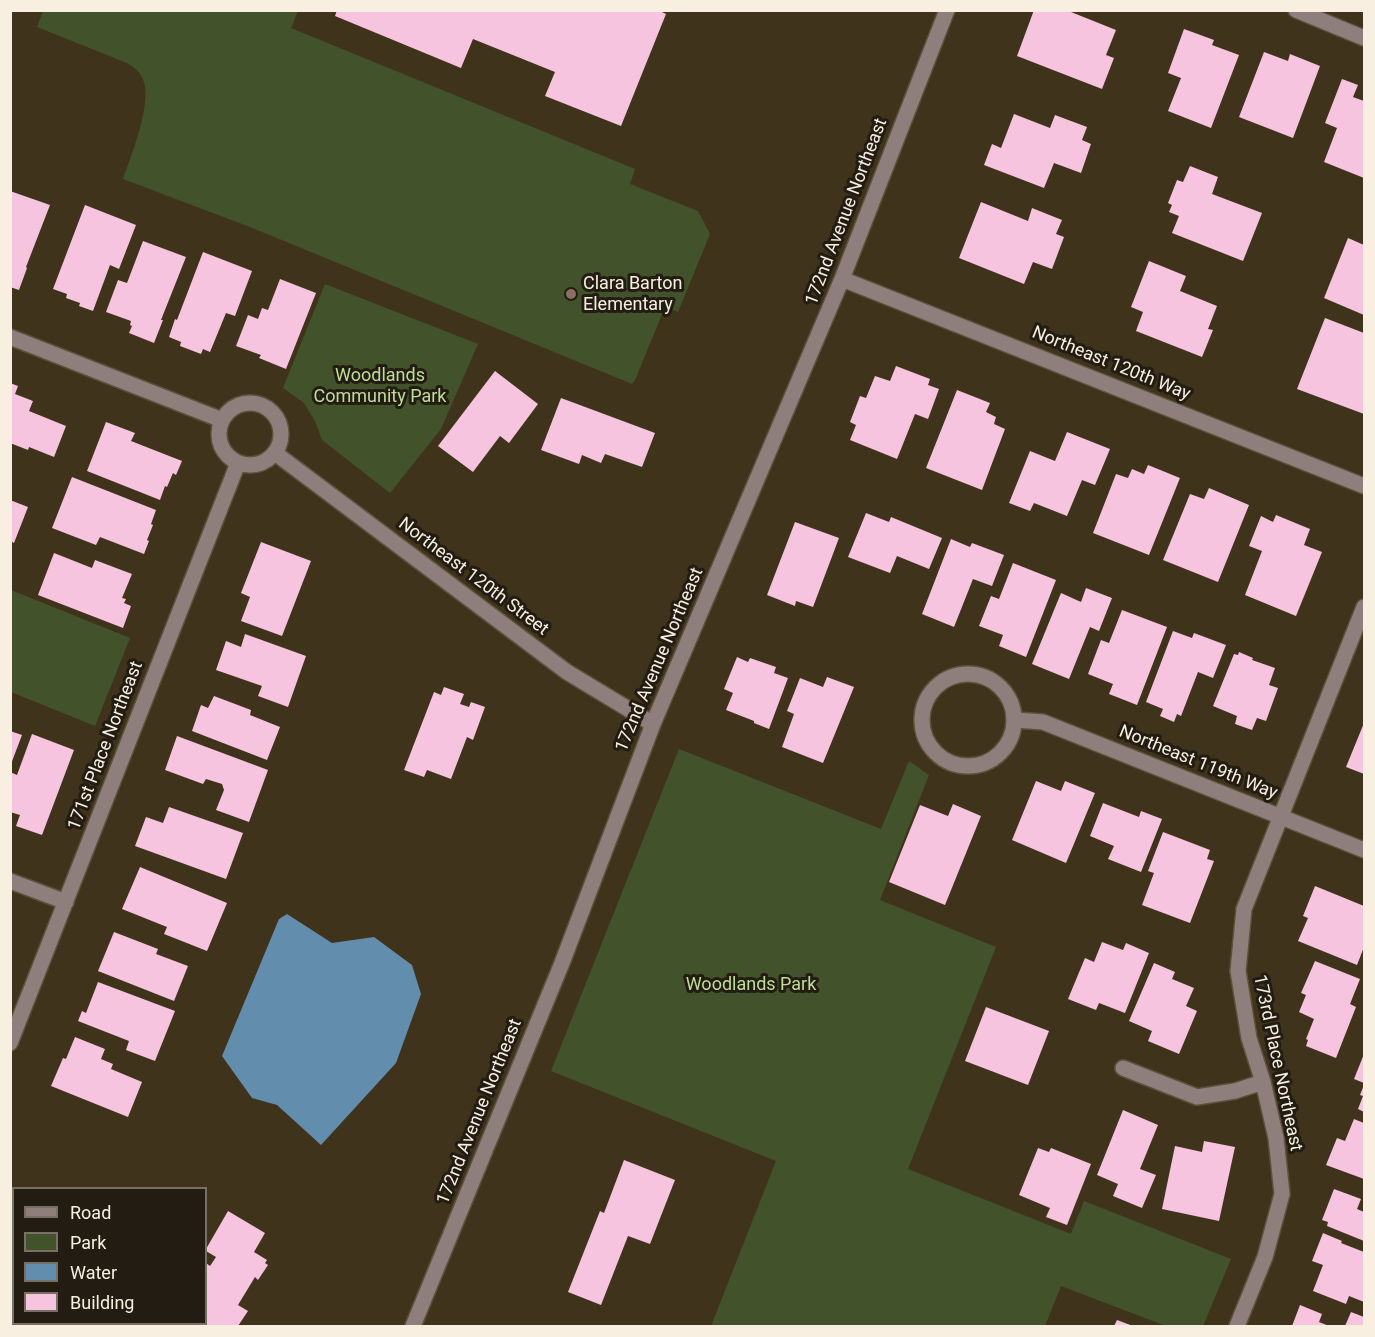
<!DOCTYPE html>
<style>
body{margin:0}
#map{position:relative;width:1375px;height:1337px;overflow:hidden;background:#40331c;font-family:Roboto,sans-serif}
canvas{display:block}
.frame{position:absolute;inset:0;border:12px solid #f8efe1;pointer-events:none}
.legend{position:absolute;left:12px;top:1187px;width:195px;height:138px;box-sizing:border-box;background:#221c12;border:2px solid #787065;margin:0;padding:8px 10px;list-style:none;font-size:18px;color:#f8efe1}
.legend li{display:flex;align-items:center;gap:12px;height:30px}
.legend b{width:30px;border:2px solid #787065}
</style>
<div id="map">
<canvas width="1375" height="1337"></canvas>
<div class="frame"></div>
<ul class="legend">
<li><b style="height:8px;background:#8e7f7d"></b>Road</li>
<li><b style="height:16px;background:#42532c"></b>Park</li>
<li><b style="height:16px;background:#638dad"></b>Water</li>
<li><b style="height:16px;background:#f7c4df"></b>Building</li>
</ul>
</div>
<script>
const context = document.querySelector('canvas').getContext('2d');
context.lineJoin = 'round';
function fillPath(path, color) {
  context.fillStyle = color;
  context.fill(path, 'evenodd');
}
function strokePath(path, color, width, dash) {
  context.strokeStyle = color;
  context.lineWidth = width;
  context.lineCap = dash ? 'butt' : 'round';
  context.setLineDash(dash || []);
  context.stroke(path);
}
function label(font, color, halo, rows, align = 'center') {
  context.font = font + ' Roboto,sans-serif';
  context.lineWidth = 6;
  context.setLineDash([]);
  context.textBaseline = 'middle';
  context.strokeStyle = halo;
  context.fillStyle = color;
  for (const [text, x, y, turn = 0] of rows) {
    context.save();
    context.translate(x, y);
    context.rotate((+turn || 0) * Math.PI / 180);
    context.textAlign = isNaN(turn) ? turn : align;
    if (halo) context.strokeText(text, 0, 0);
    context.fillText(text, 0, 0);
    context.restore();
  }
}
fillPath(new Path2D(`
 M43 11H298L291 28 635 169 630 184 698 211 710 234 678 312 665 307 635 380 632 384 250 227 123 179C131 156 153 102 143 79 140 72 134 67 127 63L37 27Z
 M325 284 478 344 441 429 390 493 322 440 315 421 304 403 283 388Z
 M11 590 130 638 95 726 11 692Z
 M679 749 881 829 909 761 929 775 880 900 996 947 908 1169 1071 1234 1084 1201 1231 1259 1203 1326H1166L1061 1286 1045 1326H711L776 1161 551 1071Z`), '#42532c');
fillPath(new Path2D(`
 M287 914 332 943 374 937 412 965 421 994 396 1063 321 1145 277 1105 252 1098 222 1056 279 919Z`), '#638dad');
fillPath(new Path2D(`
 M337 10H658L666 14 621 126 545 96 555 72 473 39 461 68 335 16Z
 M1034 10H1066L1116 30 1106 55 1114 58 1102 89 1017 56Z
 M1184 29 1214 40 1212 45 1239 55 1211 128 1168 111 1181 78 1168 73Z
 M1264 52 1288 61 1290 54 1320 66 1293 138 1239 117Z
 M1342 79 1358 85 1353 97 1364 101V178L1324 162 1337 128 1325 123Z
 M1014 114 1050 128 1055 115 1087 127 1082 140 1091 144 1081 173 1054 163 1044 188 984 165 992 144 1001 148Z
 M1190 166 1218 177 1212 194 1262 213 1243 261 1172 233 1179 216 1169 212 1172 205 1168 203 1177 180 1183 182Z
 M10 191 50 205 26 267 27 268 19 290 10 287Z
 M981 202 1028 221 1032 208 1062 220 1056 234 1064 237 1052 269 1033 262 1024 284 959 258Z
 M85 205 136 225 119 269 110 265 93 311 79 306 80 303 66 298 67 294 53 289Z
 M1348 238 1364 245V315L1324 298Z
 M143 241 186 257 161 320H163L154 343 129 333 132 326 130 325 131 321 106 312 118 280 127 283Z
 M203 252 252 271 235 316 226 313 210 352 203 349 201 354 180 346 181 342 169 337 175 319 177 320Z
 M1149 261 1186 276 1180 291 1217 306 1208 329 1213 330 1202 357 1136 331 1143 312 1131 307Z
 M280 279 316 293 286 369 259 358 261 355 236 346 248 315 258 319 262 308 268 310Z
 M1325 318 1364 333V414L1297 389Z
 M896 366 930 379 928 385 939 389 928 419 915 414 897 459 850 440 856 425 850 422 860 396 866 398 875 376 890 381Z
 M495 371 538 404 509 443 500 436 473 472 438 446Z
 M10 383 18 386 15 394 33 401 29 411 66 426 54 457 29 447 28 450 10 443Z
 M957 390 990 403 986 412 996 417 994 424 1005 429 982 490 926 468Z
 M561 398 655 433 642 467 605 454 601 463 582 455 579 464 541 450Z
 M106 422 135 433 131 441 182 461 176 475 173 473 167 487 165 486 160 500 87 471Z
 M1067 432 1110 449 1095 485 1082 480 1067 516 1034 503 1030 511 1009 503 1030 451 1055 461Z
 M1148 465 1180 478 1149 555 1093 533 1116 474 1128 478 1132 469 1144 474Z
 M72 477 156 510 151 524 153 525 147 540 149 541 144 554 100 537 96 545 52 528Z
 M1209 488 1249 505 1218 582 1163 560 1190 494 1204 499Z
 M10 500 28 507 14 543 10 541Z
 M866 513 889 522 891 517 942 538 929 569 897 556 890 573 848 557Z
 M1276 515 1310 529 1304 545 1322 552 1296 616 1245 595 1262 551 1249 546 1261 516 1273 522Z
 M795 522 839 538 813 607 796 601 795 606 767 595Z
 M951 539 970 547 972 543 1004 555 992 586 973 579 954 627 922 614Z
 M261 542 311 561 282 636 241 621 250 597 241 593Z
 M54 553 92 568 95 560 132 574 122 598 126 599 124 603 131 606 123 628 38 595Z
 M1013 563 1056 580 1026 657 999 646 1003 635 979 626 991 596 999 599Z
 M1086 588 1112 598 1099 631 1090 627 1069 679 1032 664 1061 593 1081 602Z
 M1122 610 1167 627 1137 705 1109 694 1113 684 1088 674 1101 640 1109 643Z
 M1173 631 1192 638 1194 633 1226 645 1213 678 1198 672 1181 716 1177 714 1174 722 1160 716 1163 709 1146 702Z
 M245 634 306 656 288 707 258 696 262 686 216 670 226 641 241 647Z
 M1239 652 1253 658 1252 660 1275 668 1269 685 1278 688 1266 721 1257 718 1252 730 1235 724 1237 716 1213 706 1234 654 1238 655Z
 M737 657 748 662 750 658 776 667 774 673 788 678 769 729 754 723V721L726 710 733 693 724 689Z
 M827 677 854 687 823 763 782 747 794 714 787 711 800 678 823 687Z
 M444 687 464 694 460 704 469 707 471 702 485 707 473 740 467 737 451 779 427 770 424 777 404 770 434 692 441 695Z
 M214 696 251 710 250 715 280 727 267 760 192 731 201 705 208 708Z
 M1364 723V774L1346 767Z
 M10 731 22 735 11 764H10Z
 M32 734 74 750 42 835 16 826 20 815 10 812V772L17 775Z
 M177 736 268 770 249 822 216 810 224 790 222 784 206 779 203 784 165 770Z
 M1036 781 1061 791 1065 781 1095 793 1066 863 1012 840Z
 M1103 803 1139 817 1141 811 1162 819 1141 872 1108 859 1114 846 1090 836Z
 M953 804 981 816 945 905 889 882 920 805 948 816Z
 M169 807 243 833 226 879 135 846 146 817 163 823Z
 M1163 832 1210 850 1207 859 1214 861 1190 923 1142 905 1154 873 1148 871Z
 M140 867 227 903 207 951 164 934 167 927 122 909Z
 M1315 886 1364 906V947L1357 965 1298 941 1308 918 1303 916Z
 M114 932 158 949 156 954 188 966 174 1001 98 971Z
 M1102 942 1123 950 1126 943 1149 953 1125 1013 1099 1003 1096 1010 1068 999 1085 958 1094 962Z
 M1315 961 1360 979 1350 1004 1356 1007 1336 1058 1306 1046 1308 1040 1306 1039 1314 1019 1299 1012 1306 995 1301 993Z
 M1154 963 1175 972 1172 979 1194 988 1186 1006 1197 1011 1179 1054 1148 1041 1152 1031 1129 1021Z
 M98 982 175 1011 155 1061 126 1050 129 1041 78 1021 82 1011 86 1013Z
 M986 1007 1049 1031 1028 1085 965 1061Z
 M75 1037 105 1049 101 1059 113 1064 111 1069 142 1082 128 1117 51 1086 63 1058 66 1059Z
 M1364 1054V1083L1354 1079Z
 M1364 1085V1112L1358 1109 1363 1096 1360 1095Z
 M1123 1110 1158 1125 1140 1169 1156 1175 1142 1208 1113 1196 1118 1184 1097 1175Z
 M1354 1119 1364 1123V1179L1326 1165 1337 1138 1345 1141Z
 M1204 1141 1235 1147 1219 1221 1162 1209 1175 1146 1202 1152Z
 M1038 1148 1049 1152 1051 1148 1091 1164 1067 1225 1046 1217 1050 1208 1019 1195Z
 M624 1160 675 1180 650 1244 628 1236 601 1305 568 1292 600 1211 604 1213Z
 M1334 1189 1361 1199 1357 1209 1364 1212V1241L1327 1226 1328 1222 1322 1220Z
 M228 1211 265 1233 254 1252 267 1260 265 1263 268 1265 258 1280 255 1277 238 1305 248 1311 238 1326H164L166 1324H206V1263L210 1266 216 1257 206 1251V1249Z
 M1323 1233 1342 1241 1341 1243 1364 1252V1302L1349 1296 1346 1304 1313 1291 1323 1265 1312 1261Z
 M1300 1305 1322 1314 1319 1322 1329 1326H1292Z
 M1351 1312 1364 1317V1326H1345Z
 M1117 1320 1133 1326H1114Z`), '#f7c4df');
const minor = new Path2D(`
 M1296 10 1364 38
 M842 279 1364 486
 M10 337 222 420
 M219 434a31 31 0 1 1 62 0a31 31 0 1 1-62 0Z
 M275 453 567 672 653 724
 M922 720a46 46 0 1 1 92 0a46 46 0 1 1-92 0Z
 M1015 720 1043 722 1364 850
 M10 881 66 902
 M10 1043 238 463
 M1123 1068 1197 1097 1235 1091 1263 1082
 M413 1326 562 963 653 724 842 279 947 10
 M1237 1326 1265 1257 1282 1194 1276 1138 1263 1082 1249 1038 1238 971 1244 909 1364 607`);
strokePath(minor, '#5d513c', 18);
strokePath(minor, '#8e7f7d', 15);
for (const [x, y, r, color] of [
 [571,294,6,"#8d6e63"]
]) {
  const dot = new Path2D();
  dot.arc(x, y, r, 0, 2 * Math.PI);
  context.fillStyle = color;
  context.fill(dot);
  strokePath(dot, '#221c12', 2);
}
label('18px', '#f8efe1', '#221c12', [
 ["172nd Avenue Northeast",847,212,-69],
 ["Northeast 120th Way",1111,364,22],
 ["Northeast 120th Street",473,577,37],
 ["172nd Avenue Northeast",660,660,-67],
 ["171st Place Northeast",106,746,-69],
 ["Northeast 119th Way",1198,763,22],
 ["173rd Place Northeast",1277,1063,78],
 ["172nd Avenue Northeast",480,1112,-68]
]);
label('18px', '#f8efe1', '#221c12', [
 ["Clara Barton",583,284],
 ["Elementary",583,305]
], 'left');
label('18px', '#bedd98', '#221c12', [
 ["Woodlands",380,376],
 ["Community Park",380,397],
 ["Woodlands Park",751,985]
]);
</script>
